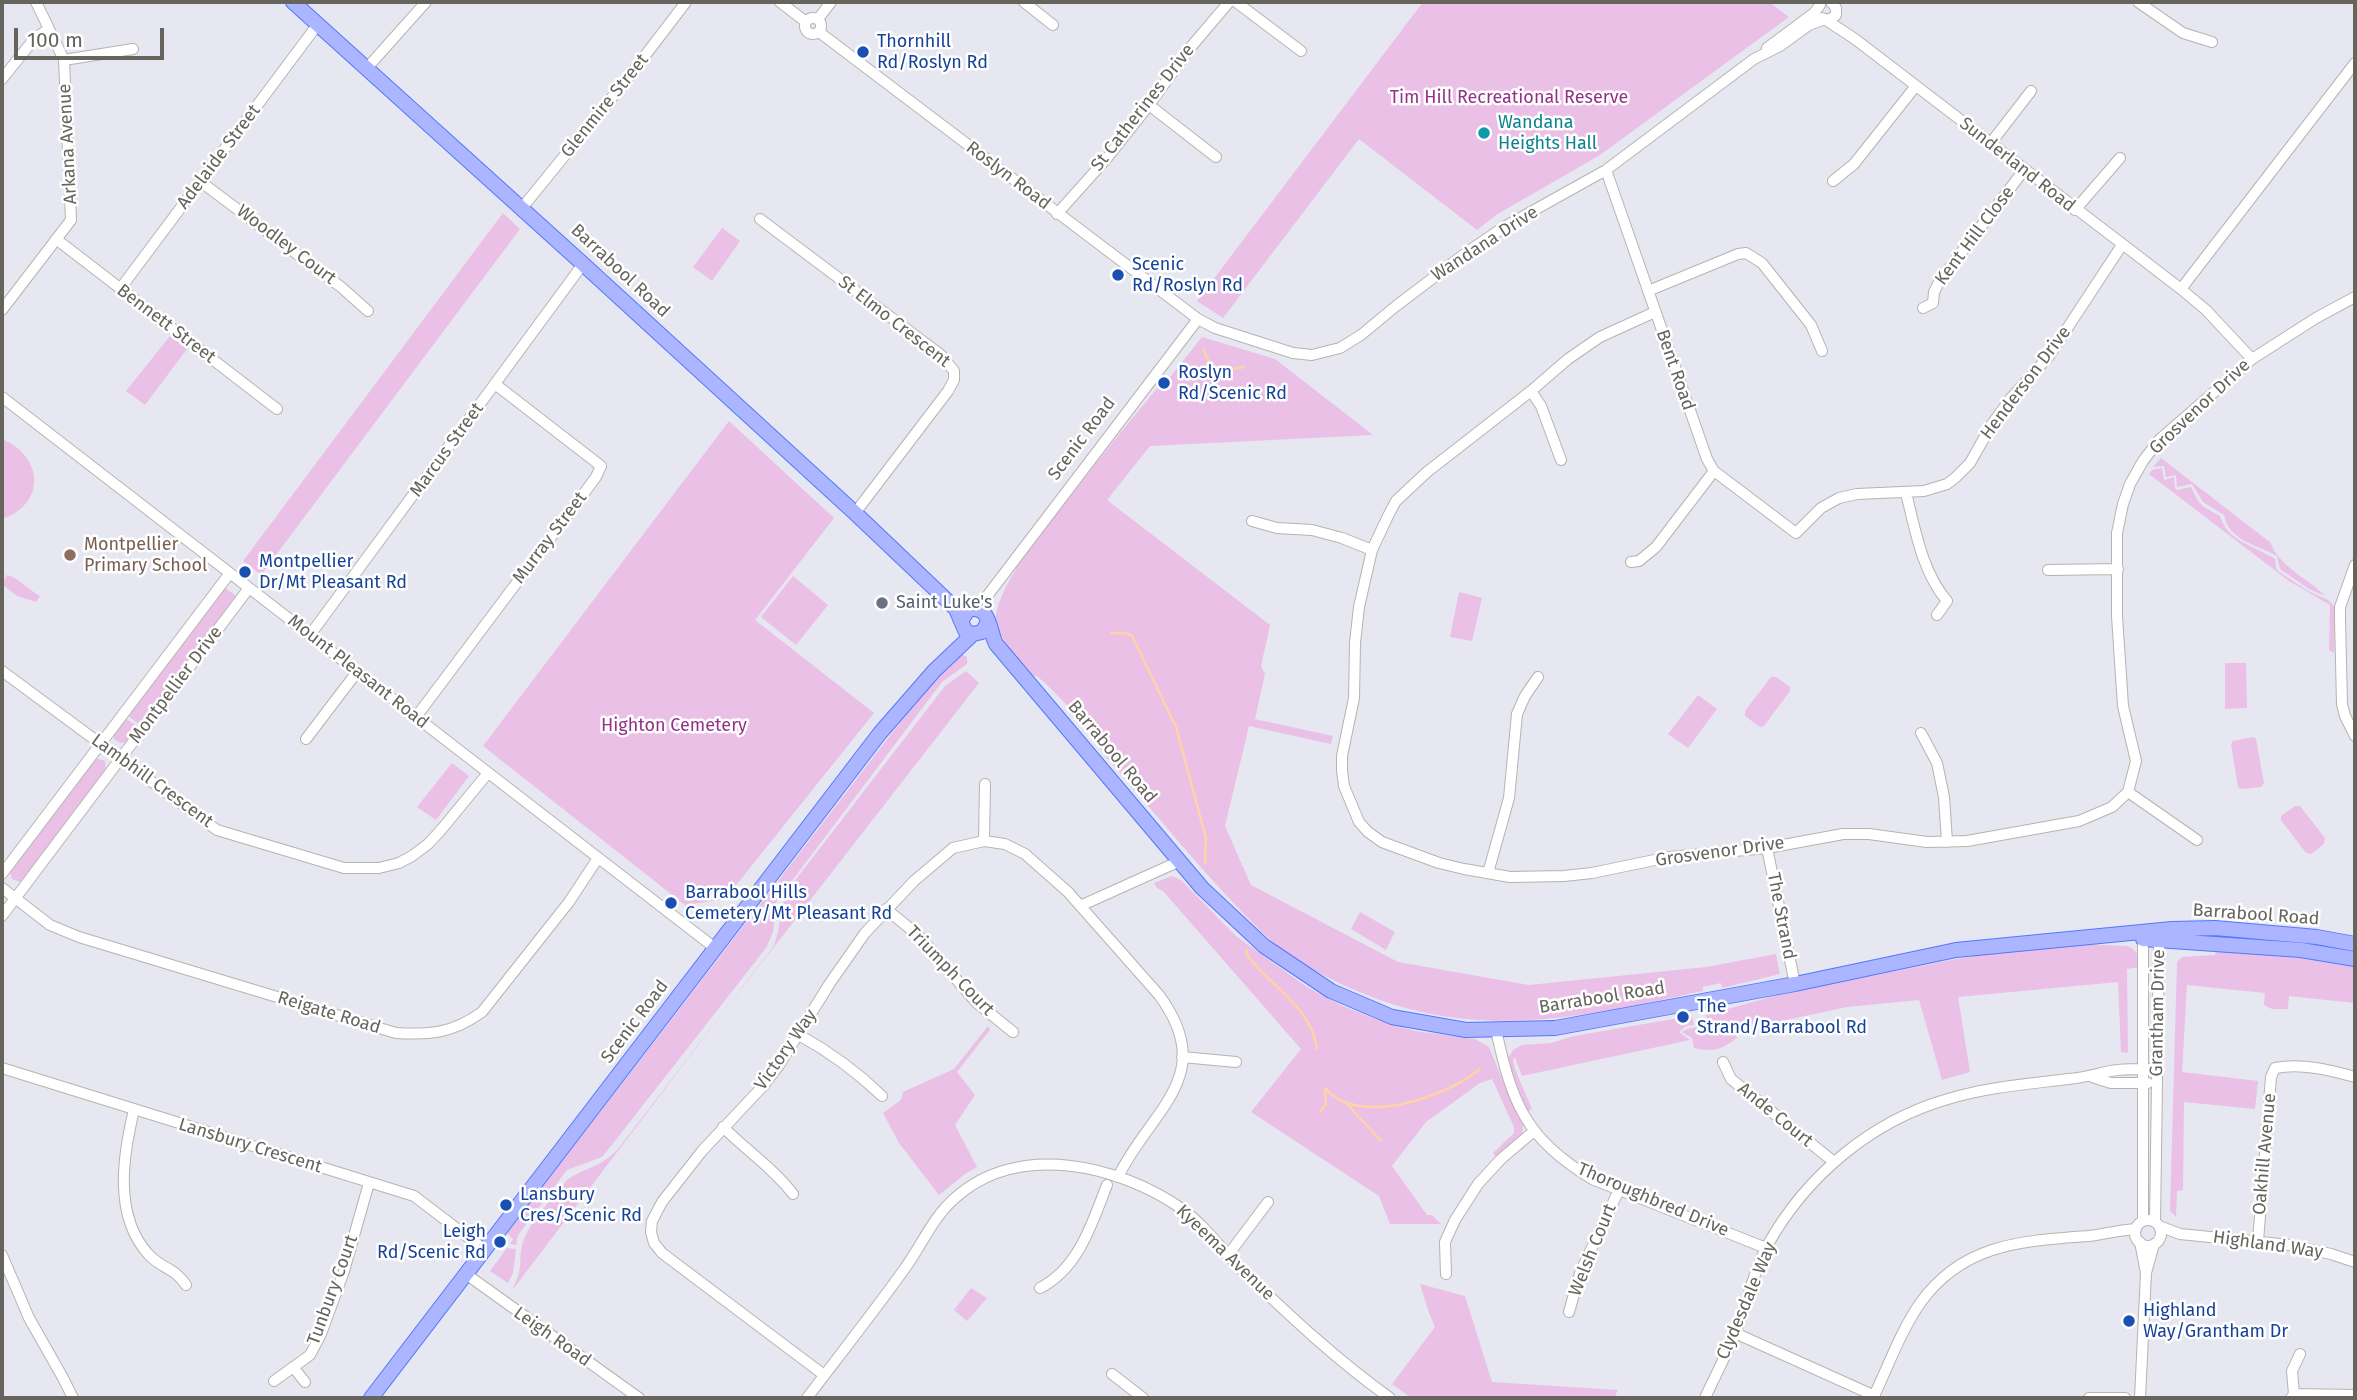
<!DOCTYPE html>
<style>
body{margin:0}
#map{position:relative;width:2357px;height:1400px;overflow:hidden;background:#e6e7f1;font-family:"Fira Sans",sans-serif}
canvas{display:block}
.frame{position:absolute;inset:0;border:4px solid #67635d;pointer-events:none}
.scale{position:absolute;left:14px;top:28px;width:150px;height:32px;box-sizing:border-box;border:4px solid #67635d;border-top:0;padding-left:9px;font-size:21px;line-height:24px;white-space:nowrap;color:#67635d;-webkit-text-stroke:5px #fff;paint-order:stroke}
</style>
<div id="map">
<canvas width="2357" height="1400"></canvas>
<div class="frame"></div>
<div class="scale">100 m</div>
</div>
<script>
const context = document.querySelector('canvas').getContext('2d');
context.lineJoin = 'round';
function fillPath(path, color) {
  context.fillStyle = color;
  context.fill(path, 'evenodd');
}
function strokePath(path, color, width, dash) {
  context.strokeStyle = color;
  context.lineWidth = width;
  context.lineCap = dash ? 'butt' : 'round';
  context.setLineDash(dash || []);
  context.stroke(path);
}
function label(font, color, halo, rows, align = 'center') {
  context.font = font + ' "Fira Sans",sans-serif';
  context.lineWidth = 5;
  context.setLineDash([]);
  context.textBaseline = 'middle';
  context.strokeStyle = halo;
  context.fillStyle = color;
  for (const [text, x, y, turn = 0] of rows) {
    context.save();
    context.translate(x, y);
    context.rotate((+turn || 0) * Math.PI / 180);
    context.textAlign = isNaN(turn) ? turn : align;
    if (halo) context.strokeText(text, 0, 0);
    context.fillText(text, 0, 0);
    context.restore();
  }
}
fillPath(new Path2D(`
 M1423 2H1769L1789 17 1600 155 1496 215 1477 230 1359 139 1223 318 1197 301Z
 M503 213 520 229 261 575 243 561Z
 M722 228 740 241 712 281 693 267Z
 M170 336 187 349 145 405 126 391Z
 M1202 337 1275 359 1373 435 1150 446 1107 500 1270 625 1261 666 1265 674 1255 719 1333 736 1331 744 1249 726 1225 826 1251 885 1398 962 1529 985 1706 967 1776 954 1780 974 1722 988 1721 983 1703 987V991C1578 1018 1473 1043 1350 988 1319 974 1290 958 1265 935 1208 880 1158 816 1106 757 1088 727 1063 699 1037 676H1033L1013 655 995 625C995 584 1051 521 1076 489 1103 454 1131 419 1160 385L1163 386Z
 M729 421 834 518 755 620 874 713 725 899 685 905 483 746Z
 M2 439C43 456 47 504 2 519Z
 M2161 458 2271 543C2277 565 2310 580 2325 596L2309 589 2280 569 2277 556C2257 545 2228 540 2224 515L2203 502 2192 484 2177 487 2176 475 2166 477 2164 466 2153 467Z
 M2162 468 2164 480 2174 477 2175 488 2177 490 2191 487 2198 501 2204 507 2220 516C2228 542 2253 545 2275 559L2276 568 2278 571 2308 591 2328 600 2335 607 2334 653 2329 650 2330 605 2289 581 2149 474 2152 470Z
 M7 575C17 577 29 590 40 596L36 602 17 596 2 584Z
 M793 576 828 605 796 645 761 617Z
 M224 587 236 596 140 725 127 715Z
 M1459 592 1482 598 1472 641 1450 637Z
 M961 654 967 657V664L942 682 776 902 773 932 766 948 611 1146 602 1157 567 1170 518 1235 516 1245 510 1244 513 1239 507 1233 932 681Z
 M2225 663H2246L2247 708 2225 709Z
 M966 671 979 683 721 1015 514 1288 513 1287C525 1267 517 1257 524 1239 532 1219 554 1197 567 1180 587 1166 599 1169 618 1149L773 947C782 927 779 906 790 887L945 686Z
 M1771 677H1776L1790 687V691L1764 726 1760 727 1745 716V711Z
 M1698 695 1717 709 1688 748 1668 734Z
 M125 718 138 727 127 742 121 743 115 740 113 735Z
 M2253 737 2256 739 2264 783 2261 787 2241 789 2238 787 2231 744 2233 741Z
 M95 758 105 761 106 771 24 879 20 882 12 879 10 870Z
 M452 763 469 776 436 820 417 807Z
 M2295 806H2300L2325 838 2324 844 2311 854 2306 853 2281 820V816Z
 M1172 876 1181 880 1236 936 1304 985 1340 1005 1378 1020 1415 1031 1475 1039 1489 1047 1514 1108 1523 1125 1522 1135 1497 1158 1493 1153 1514 1133V1127L1492 1079 1480 1083 1426 1122 1392 1166 1427 1215H1432L1441 1224H1390L1379 1196 1251 1112 1301 1049 1163 891 1157 888 1154 883Z
 M1360 912 1395 932 1386 950 1351 929Z
 M2082 944 2127 946C2138 950 2139 956 2139 967L2127 969 2128 1053 2121 1052 2118 982 1958 997 1970 1072 1942 1080 1919 1000 1847 1007 1735 1031 1737 1038C1720 1050 1715 1052 1694 1048L1692 1038 1682 1032 1687 1029 1697 1027V1022L1707 1019 1706 1015 1778 995 1951 960 2009 950Z
 M2216 950 2331 959 2355 965V1003L2289 996 2288 1009H2272L2264 1005 2265 993 2187 985 2182 1072 2258 1081 2255 1109 2184 1102 2183 1190 2177 1191 2176 1217 2170 1211 2177 962 2182 957 2215 955Z
 M1692 1017 1694 1025 1686 1026 1679 1032 1690 1040 1522 1076 1515 1058 1513 1059 1515 1069 1532 1109 1527 1111 1507 1060 1513 1050 1522 1045 1551 1043 1574 1036 1673 1019Z
 M988 1026 990 1030 957 1072 975 1095 955 1125 977 1167 965 1174 939 1195 899 1143 883 1113 901 1100 903 1092 954 1069Z
 M507 1248 516 1249 513 1273 508 1283 490 1271Z
 M1420 1284 1465 1296 1492 1382 1618 1390 1614 1398H1411L1392 1384 1435 1327 1429 1313Z
 M971 1288 987 1298 967 1321 954 1310Z`), '#eac0e7');
strokePath(new Path2D(`
 M1203 349 1214 372 1244 367
 M1203 373 1214 372
 M1111 633H1125L1132 636 1176 727 1206 838 1205 863
 M1247 950 1246 954C1271 987 1311 1006 1317 1049
 M1325 1088C1358 1128 1446 1097 1480 1069
 M1348 1105 1381 1141
 M1320 1112 1326 1104 1325 1091`), '#ffd3a7', 2.5);
const minor = new Path2D(`
 M780 2 806 22
 M1024 2 1053 25
 M1236 2 1301 51
 M2138 2 2183 33 2212 42
 M805 26a8 8 0 1 1 16 0a8 8 0 1 1-16 0Z
 M1822 18 1829 20 1836 15V8L1831 2
 M818 19 831 2
 M1826 20 1855 39 2181 289 2355 63
 M819 32 1198 319 1215 328 1293 353 1312 355 1340 348 1361 335 1396 306 1466 253 1504 227 1606 170 1754 59 1780 46 1809 25 1825 19
 M1767 48 1814 13 1820 5
 M64 60 133 49
 M367 68 426 2
 M2 79 35 38 49 29
 M1149 105 1216 157
 M1990 144 2031 91
 M1606 170 1707 459 1714 471 1796 533 1821 508 1839 498 1857 494 1924 491 1947 484 1955 478 1970 463 1992 424 2011 398 2049 356 2122 245
 M1833 181 1854 164 1915 87
 M201 182 341 287 368 311
 M522 208 631 74 686 2
 M2075 210 2120 158
 M1057 214 1107 158 1149 105 1190 48 1229 2
 M760 219 941 355 954 371V380L948 391 855 513
 M56 239 277 409
 M120 289 318 24
 M2181 289 2206 310 2252 359
 M1648 291 1738 254 1746 253 1762 263 1811 325 1822 351
 M1923 308 1933 303 1934 292 1939 282 2024 170
 M2 310 71 220 64 60 36 2
 M1655 312 1600 337 1568 359 1531 391 1427 472 1396 501 1388 516 1372 550 1359 607 1355 643 1354 698 1342 756V771L1344 786 1359 822 1368 832 1382 842 1439 863 1464 869 1510 877 1564 876 1592 873 1669 857 1767 848 1843 834H1869L1927 842 1967 841 2079 821 2112 807 2128 792 2136 761 2123 706 2117 616V533L2123 504 2130 484 2143 461 2159 440 2252 359 2316 318 2355 297
 M1531 391 1541 406 1561 460
 M2 397 715 948
 M1906 493C1915 529 1922 572 1947 601L1937 615
 M1252 521 1277 528 1312 530 1342 538 1372 550
 M1631 562 1639 561 1656 547 1714 471
 M2355 565 2340 607V620L2342 704 2345 716 2355 736
 M2048 570 2118 569
 M978 608 1198 319
 M310 635 583 264
 M2 671 217 830 344 868H379L399 863 412 856 428 844 441 830 488 773
 M416 717 596 477 601 466 495 384
 M1921 733 1937 763 1944 797 1947 842
 M306 739 357 672
 M2128 792 2197 840
 M984 841 985 784
 M1767 848 1795 984
 M1488 873 1509 798 1517 714 1525 696 1538 677
 M2 874 230 573
 M2 888 50 925 79 937 396 1033C431 1035 453 1033 482 1012L569 902 598 858
 M1080 906 1180 861
 M886 909 918 935 976 1002 1013 1032
 M2 916 249 588
 M1496 1030C1512 1103 1525 1138 1592 1179L1766 1248
 M799 1035C830 1052 856 1071 882 1096
 M1182 1057 1236 1062
 M1723 1062 1731 1079 1834 1162
 M2 1068 414 1196 485 1250
 M2092 1077 2111 1083H2148
 M134 1110C123 1155 113 1216 149 1255 161 1268 175 1268 186 1285
 M723 1127C746 1150 773 1168 793 1194
 M2135 1233a13 13 0 1 1 26 0a13 13 0 1 1-26 0Z
 M2143 1221V939L2151 931 2159 940 2155 1222
 M2159 1226 2180 1234 2290 1245 2331 1254 2355 1262
 M2258 1241 2271 1077 2275 1068C2302 1063 2330 1070 2355 1077
 M2140 1242 2146 1273
 M2 1255 29 1318 63 1378 73 1398
 M1228 1255 1268 1202
 M466 1274 639 1398
 M1446 1274 1445 1242 1455 1220 1478 1184 1501 1159 1534 1131
 M1040 1288C1079 1268 1092 1223 1107 1185
 M1569 1312 1580 1273 1619 1190
 M1735 1333 1875 1396
 M293 1367 305 1382
 M1112 1374 1143 1398
 M824 1375 662 1253 654 1243 651 1232 652 1221 662 1202 702 1151 763 1086 779 1065 830 983 865 933 914 881 953 848 984 841 1005 844 1025 854 1068 892 1159 995C1219 1076 1151 1109 1118 1177
 M274 1381 310 1355 321 1334 344 1271 369 1183
 M2294 1394 2292 1371 2300 1354
 M807 1398C839 1356 872 1314 903 1271 921 1247 932 1218 955 1198 1018 1141 1119 1165 1182 1209 1206 1226 1224 1253 1245 1273 1291 1317 1338 1361 1390 1398
 M1705 1398C1715 1376 1727 1354 1736 1331 1747 1304 1753 1272 1767 1246 1806 1176 1871 1121 1948 1099 1987 1087 2028 1084 2068 1079 2083 1078 2096 1074 2110 1071 2125 1068 2142 1069 2157 1069
 M1873 1398C1888 1367 1901 1330 1921 1302 1964 1243 2023 1241 2089 1236 2105 1234 2120 1230 2136 1229
 M2089 1398H2125
 M2140 1398 2146 1273 2154 1244
 M2291 1398 2294 1394 2355 1395`);
const major = new Path2D(`
 M293 2 583 264 855 513 956 609 961 621
 M988 622 982 632 973 634 966 632 961 621 968 610C990 603 989 630 996 644L1202 888 1264 946 1331 991 1392 1017 1466 1030 1555 1028 1795 984 1956 950 2172 929 2215 928 2317 937 2355 944
 M2143 939 2301 950 2355 959
 M371 1398 880 733 934 671 973 634`);
strokePath(minor, '#b6b4ae', 12);
strokePath(major, '#5278fd', 16);
strokePath(minor, '#fff', 10);
strokePath(major, '#acb5ff', 14);
for (const [x, y, r, color] of [
 [863,52,7,"#1a4fb4"],
 [1484,133,7,"#0f9aa8"],
 [1118,275,7,"#1a4fb4"],
 [1164,383,7,"#1a4fb4"],
 [70,555,7,"#8d6e63"],
 [245,572,7,"#1a4fb4"],
 [882,603,7,"#6b7280"],
 [671,903,7,"#1a4fb4"],
 [1683,1017,7,"#1a4fb4"],
 [506,1205,7,"#1a4fb4"],
 [500,1242,7,"#1a4fb4"],
 [2129,1321,7,"#1a4fb4"]
]) {
  const dot = new Path2D();
  dot.arc(x, y, r, 0, 2 * Math.PI);
  context.fillStyle = color;
  context.fill(dot);
  strokePath(dot, '#fff', 2.5);
}
label('18px', '#164399', '#fff', [
 ["Thornhill",877,42],
 ["Rd/Roslyn Rd",877,63],
 ["Scenic",1132,265],
 ["Rd/Roslyn Rd",1132,286],
 ["Roslyn",1178,373],
 ["Rd/Scenic Rd",1178,394],
 ["Montpellier",259,562],
 ["Dr/Mt Pleasant Rd",259,583],
 ["Barrabool Hills",685,893],
 ["Cemetery/Mt Pleasant Rd",685,914],
 ["The",1697,1007],
 ["Strand/Barrabool Rd",1697,1028],
 ["Lansbury",520,1195],
 ["Cres/Scenic Rd",520,1216],
 ["Leigh",486,1232,"right"],
 ["Rd/Scenic Rd",486,1253,"right"],
 ["Highland",2143,1311],
 ["Way/Grantham Dr",2143,1332]
], 'left');
label('18px', '#933188', '#fff', [
 ["Tim Hill Recreational Reserve",1509,98],
 ["Highton Cemetery",674,726]
]);
label('18px', '#67635d', '#fff', [
 ["Glenmire Street",605,106,-51],
 ["St Catherines Drive",1143,108,-52],
 ["Arkana Avenue",68,144,-93],
 ["Adelaide Street",219,157,-53],
 ["Sunderland Road",2017,165,38],
 ["Roslyn Road",1008,176,37],
 ["Kent Hill Close",1975,236,-53],
 ["Wandana Drive",1485,244,-33],
 ["Woodley Court",286,245,37],
 ["Barrabool Road",620,271,43],
 ["St Elmo Crescent",894,322,38],
 ["Bennett Street",166,324,37],
 ["Bent Road",1675,370,71],
 ["Henderson Drive",2026,383,-53],
 ["Grosvenor Drive",2200,407,-43],
 ["Scenic Road",1082,439,-53],
 ["Marcus Street",447,450,-54],
 ["Murray Street",550,538,-53],
 ["Mount Pleasant Road",358,672,38],
 ["Montpellier Drive",176,685,-53],
 ["Barrabool Road",1112,752,50],
 ["Lambhill Crescent",152,781,36],
 ["Grosvenor Drive",1720,852,-8],
 ["Barrabool Road",2256,915,4],
 ["The Strand",1781,916,79],
 ["Triumph Court",950,971,46],
 ["Barrabool Road",1602,998,-9],
 ["Reigate Road",329,1013,17],
 ["Grantham Drive",2158,1013,-89],
 ["Scenic Road",635,1022,-53],
 ["Victory Way",786,1050,-55],
 ["Ande Court",1775,1115,39],
 ["Lansbury Crescent",250,1146,17],
 ["Oakhill Avenue",2265,1154,-85],
 ["Thoroughbred Drive",1653,1200,23],
 ["Highland Way",2268,1245,8],
 ["Welsh Court",1593,1250,-68],
 ["Kyeema Avenue",1225,1253,44],
 ["Tunbury Court",333,1290,-70],
 ["Clydesdale Way",1747,1301,-67],
 ["Leigh Road",552,1337,35]
]);
label('18px', '#0d838f', '#fff', [
 ["Wandana",1498,123],
 ["Heights Hall",1498,144]
], 'left');
label('18px', '#785e54', '#fff', [
 ["Montpellier",84,545],
 ["Primary School",84,566]
], 'left');
label('18px', '#5b616d', '#fff', [
 ["Saint Luke's",896,603]
], 'left');
</script>
